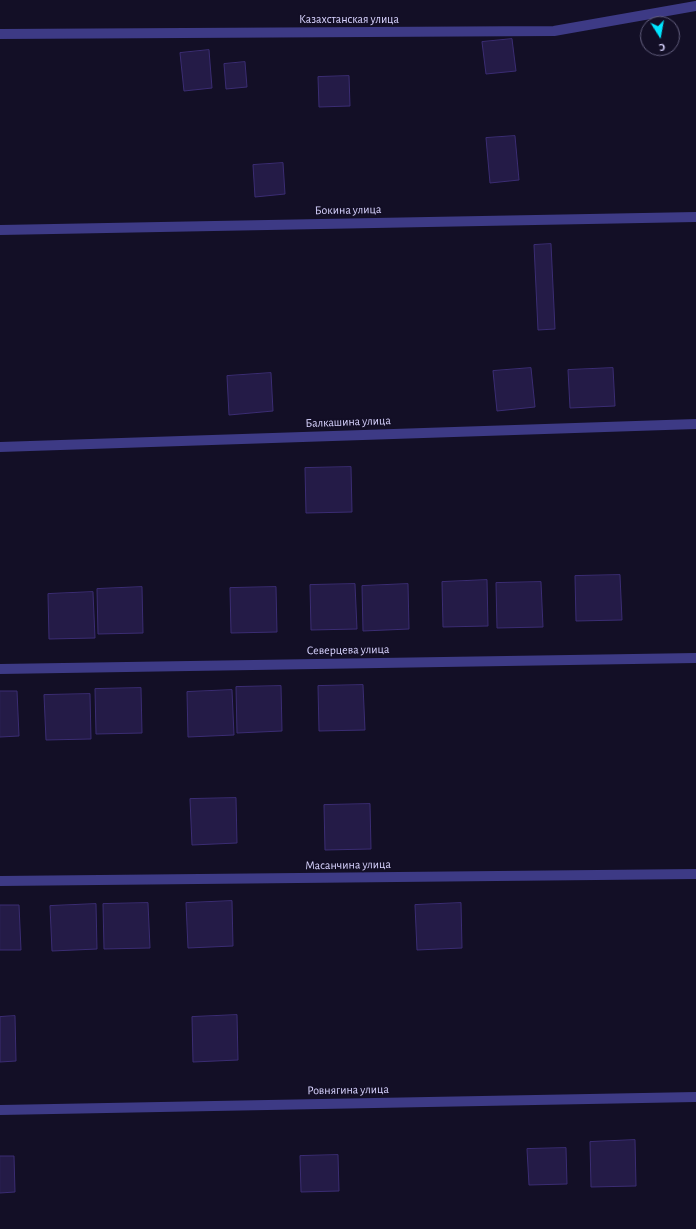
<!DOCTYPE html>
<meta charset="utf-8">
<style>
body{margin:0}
#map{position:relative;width:696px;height:1229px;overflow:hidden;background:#130f26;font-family:"Alegreya Sans",sans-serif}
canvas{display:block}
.north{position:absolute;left:640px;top:16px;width:40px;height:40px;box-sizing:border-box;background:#130f26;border:1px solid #625e7d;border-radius:50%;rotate:169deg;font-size:11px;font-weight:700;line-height:16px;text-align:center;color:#d9d4ff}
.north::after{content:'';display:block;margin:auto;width:14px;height:18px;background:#00e5ff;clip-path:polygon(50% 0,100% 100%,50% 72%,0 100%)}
</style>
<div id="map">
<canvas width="696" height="1229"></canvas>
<div class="north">С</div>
</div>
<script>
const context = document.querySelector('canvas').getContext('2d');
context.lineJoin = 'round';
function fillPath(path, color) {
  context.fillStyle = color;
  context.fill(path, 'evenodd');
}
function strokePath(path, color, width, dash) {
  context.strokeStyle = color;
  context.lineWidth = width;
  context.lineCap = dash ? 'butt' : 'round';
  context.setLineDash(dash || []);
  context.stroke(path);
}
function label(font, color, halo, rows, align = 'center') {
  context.font = font + ' "Alegreya Sans",sans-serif';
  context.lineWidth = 3.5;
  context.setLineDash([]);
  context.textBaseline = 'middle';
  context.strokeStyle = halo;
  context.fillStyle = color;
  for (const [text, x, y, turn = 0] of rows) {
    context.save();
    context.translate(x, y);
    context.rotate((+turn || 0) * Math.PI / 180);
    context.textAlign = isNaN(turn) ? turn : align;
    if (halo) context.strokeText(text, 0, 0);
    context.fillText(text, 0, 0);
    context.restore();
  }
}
const building = new Path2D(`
 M512 39 516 71 486 74 482 42Z
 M209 50 212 88 184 91 180 53Z
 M245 62 247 87 226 89 224 64Z
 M349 76 350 106 319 107 318 77Z
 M515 136 519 180 490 183 486 138Z
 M283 163 285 194 255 197 253 165Z
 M551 244 555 329 538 330 534 245Z
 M531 368 535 407 497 411 493 371Z
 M613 368 615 406 570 408 568 370Z
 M271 373 273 411 229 415 227 376Z
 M351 467 352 512 306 513 305 468Z
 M620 575 622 620 576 621 575 576Z
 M487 580 488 626 443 627 442 582Z
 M541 582 543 627 497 628 496 583Z
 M355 584 357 629 311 630 310 585Z
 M408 584 409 629 363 631 362 586Z
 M142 587 143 633 98 634 97 589Z
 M276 587 277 632 231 633 230 588Z
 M93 592 95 638 49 639 48 594Z
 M363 685 365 730 319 731 318 686Z
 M281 686 282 731 237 733 236 687Z
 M141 688 142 733 96 734 95 689Z
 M232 690 234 735 188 737 187 692Z
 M0 691H17L19 736 0 737Z
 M90 694 91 739 46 740 44 695Z
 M236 798 237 843 192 845 190 799Z
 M370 804 371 849 325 850 324 805Z
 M232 901 233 946 188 948 186 903Z
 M148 903 150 948 104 949 103 904Z
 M461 903 462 948 417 950 415 905Z
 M96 904 97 949 52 951 50 906Z
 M0 905H19L21 950H0Z
 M237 1015 238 1060 193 1062 192 1017Z
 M15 1016 16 1061 0 1062V1017Z
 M635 1140 636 1186 591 1187 590 1142Z
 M566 1148 567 1184 529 1185 527 1149Z
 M338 1155 339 1191 301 1192 300 1156Z
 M0 1156H14L15 1192 0 1193Z`);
fillPath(building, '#241b47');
strokePath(building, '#3b2d73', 1);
strokePath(new Path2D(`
 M0 34 554 31 696 6
 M0 230 696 217
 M0 447 696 424
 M0 669 696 658
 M0 881 696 874
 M0 1110 696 1097`), '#3d3a85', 10);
label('12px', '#d9d4ff', '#130f26', [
 ["Казахстанская улица",349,19],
 ["Бокина улица",348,210,-1],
 ["Балкашина улица",348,422,-2],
 ["Северцева улица",348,650,-1],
 ["Масанчина улица",348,865,-1],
 ["Ровнягина улица",348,1090,-1]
]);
</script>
